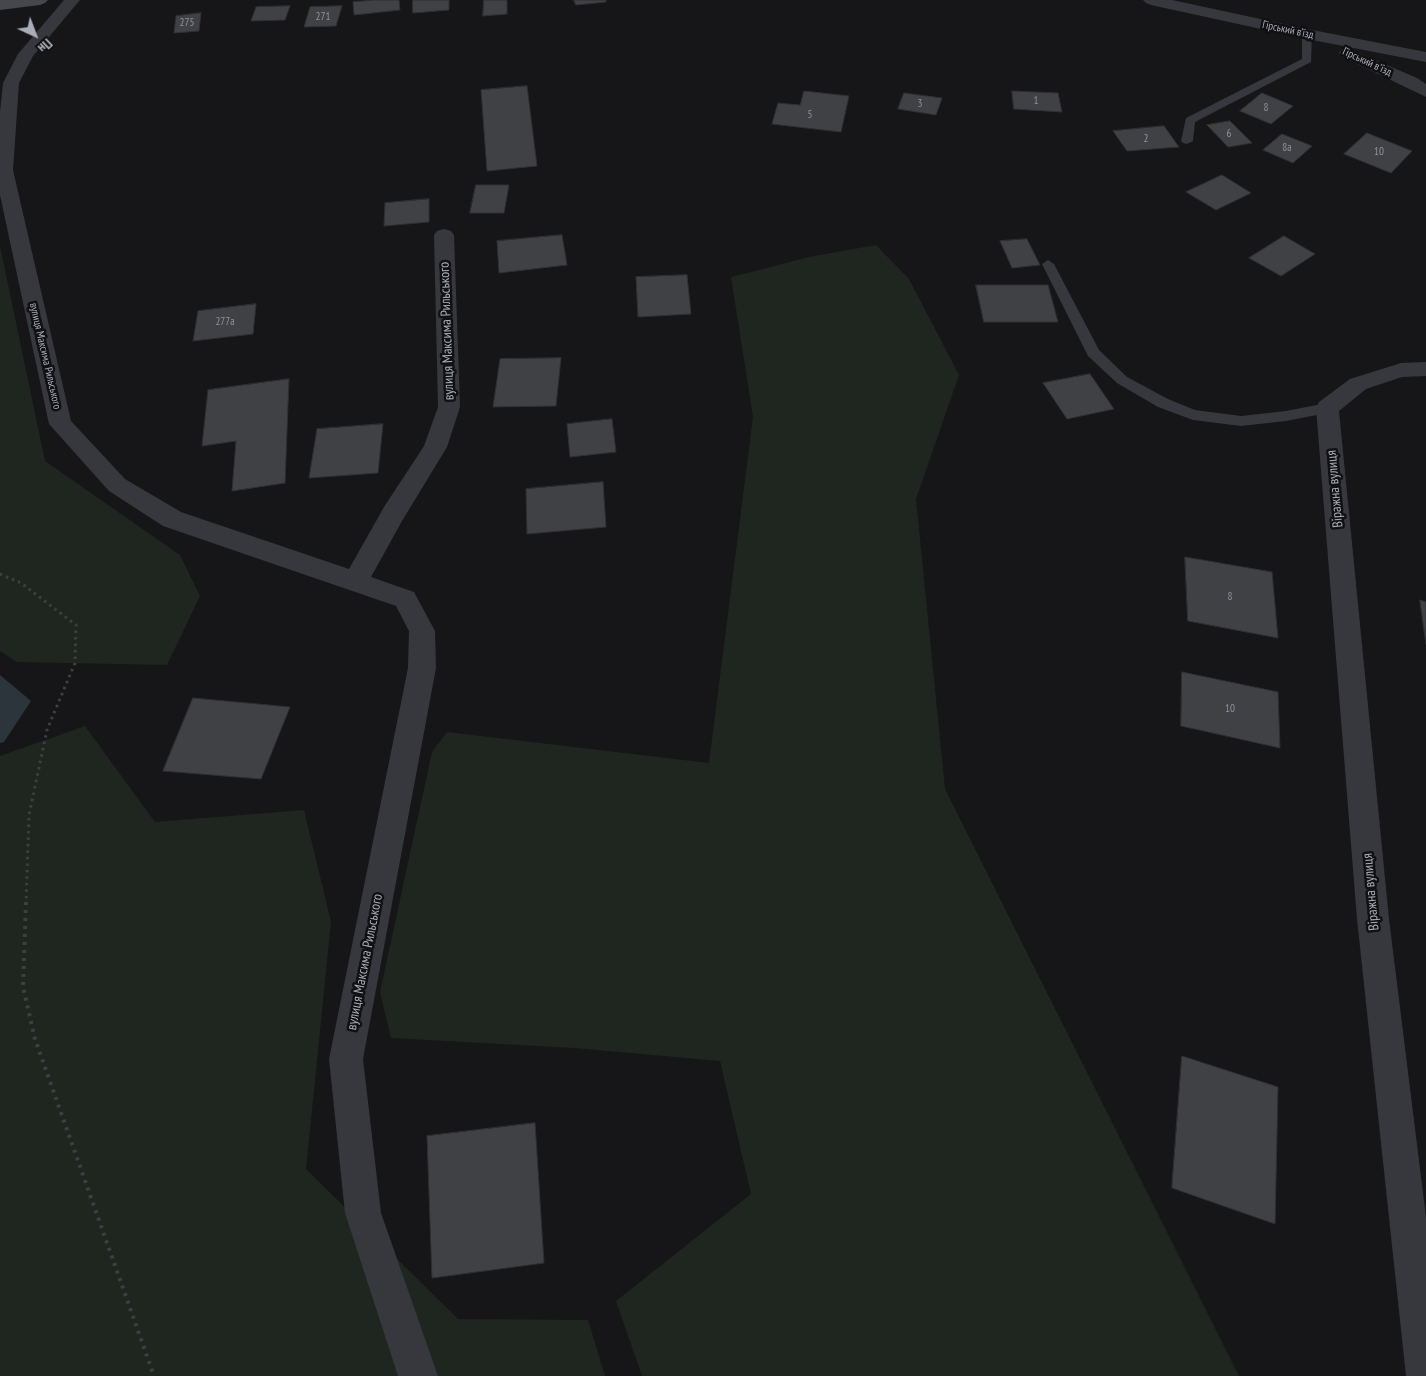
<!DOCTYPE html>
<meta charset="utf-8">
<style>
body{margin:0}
#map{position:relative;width:1426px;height:1376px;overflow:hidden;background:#161618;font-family:"PT Sans Narrow",sans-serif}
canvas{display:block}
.north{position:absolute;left:10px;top:10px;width:50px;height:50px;-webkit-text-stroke:4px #111113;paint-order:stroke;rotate:137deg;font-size:14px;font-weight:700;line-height:20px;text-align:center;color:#a8adb8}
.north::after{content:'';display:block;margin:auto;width:18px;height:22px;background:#a8adb8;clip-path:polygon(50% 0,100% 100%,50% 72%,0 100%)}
</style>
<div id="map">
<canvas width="1426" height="1376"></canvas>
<div class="north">Пн</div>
</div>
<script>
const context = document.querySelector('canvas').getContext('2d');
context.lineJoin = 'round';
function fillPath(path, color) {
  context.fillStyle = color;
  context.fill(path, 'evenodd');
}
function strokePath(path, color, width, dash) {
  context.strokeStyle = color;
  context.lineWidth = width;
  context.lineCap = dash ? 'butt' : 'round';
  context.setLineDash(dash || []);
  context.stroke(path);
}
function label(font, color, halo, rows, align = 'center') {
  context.font = font + ' "PT Sans Narrow",sans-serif';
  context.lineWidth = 5;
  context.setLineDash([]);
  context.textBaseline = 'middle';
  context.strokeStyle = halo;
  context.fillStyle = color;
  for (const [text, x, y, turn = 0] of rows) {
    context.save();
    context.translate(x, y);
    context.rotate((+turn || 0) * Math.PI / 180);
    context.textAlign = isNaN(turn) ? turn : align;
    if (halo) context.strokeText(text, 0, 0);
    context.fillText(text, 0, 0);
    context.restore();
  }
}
fillPath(new Path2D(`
 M876 245 909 279 959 375 916 499 945 789 1239 1376H642L616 1301 751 1194 720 1061 574 1048 391 1038 380 992 432 752 447 732 709 763 753 417 731 277 809 257Z
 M0 246 45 461 180 555 200 596 167 665 17 662 0 651Z
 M85 726 155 822 304 810 331 922 306 1169 458 1319 588 1320 605 1376H0V756Z`), '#1e261f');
fillPath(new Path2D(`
 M0 675 31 701 4 742 0 743Z`), '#2c353c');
const building = new Path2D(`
 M375 0H399L400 10 354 15 353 2Z
 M413 0H449V10L413 13Z
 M484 0H507V14L483 16Z
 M574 0H606V2L576 5Z
 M290 6 285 20 251 21 256 7Z
 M342 6 336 26 304 27 310 7Z
 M201 13 199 31 174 33 176 16Z
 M527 86 537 166 487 171 481 90Z
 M804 91 849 96 841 132 772 124 778 103 800 105Z
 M1012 91 1058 93 1062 112 1014 109Z
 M904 93 942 98 936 115 898 109Z
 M1262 93 1293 106 1271 124 1240 111Z
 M1230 121 1252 143 1228 147 1207 125Z
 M1164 126 1179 147 1127 151 1113 131Z
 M1367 133 1412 151 1391 173 1344 154Z
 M1282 134 1312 146 1293 163 1263 150Z
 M1222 175 1251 193 1216 210 1186 192Z
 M476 185H509L504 213H470Z
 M429 199V222L384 226 385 203Z
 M562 235 567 265 499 273 497 241Z
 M1284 236 1315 254 1281 276 1249 258Z
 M1027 239 1040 265 1012 268 1000 241Z
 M687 275 691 314 638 317 636 277Z
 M976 285H1048L1058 322H984Z
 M256 304 253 334 193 341 198 311Z
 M561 358 556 406 493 407 500 359Z
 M1090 374 1114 409 1067 419 1043 383Z
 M289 379 285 483 232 491 236 441 202 446 208 390Z
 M612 419 616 452 570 457 567 424Z
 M383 424 378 473 309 478 317 429Z
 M603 482 606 527 527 534 526 489Z
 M1185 557 1272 572 1278 638 1188 621Z
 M1420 600 1426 602V644Z
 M1182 672 1278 692 1280 748 1181 726Z
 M193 698 290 707 261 779 163 771Z
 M1182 1056 1278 1087 1275 1224 1172 1188Z
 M535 1123 544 1263 432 1278 427 1136Z`);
fillPath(building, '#404145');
strokePath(building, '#303034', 1);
strokePath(new Path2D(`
 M0 574 21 583 76 625 75 663 47 730 29 815 26 904`), '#3d3f44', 3, [2.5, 4]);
strokePath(new Path2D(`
 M26 902 23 987 35 1039 154 1376`), '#3d3f44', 4, [3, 5]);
fillPath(new Path2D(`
 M1307 31 1312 34 1311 62 1195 122 1193 141 1187 144 1183 143 1181 141 1186 118 1302 59V34Z
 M1048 260 1054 264 1099 350 1127 377 1168 399 1195 410 1241 416 1286 411 1327 403 1332 404 1334 408 1332 412 1327 413 1286 421 1241 426 1193 420 1158 407 1117 383 1088 356 1042 264Z`), '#37383d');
fillPath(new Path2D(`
 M64 0H80L33 56 19 83 13 170 71 421 125 479 181 512 349 569 384 507 424 446 438 407 434 235 437 231 444 229 451 231 454 235 460 407 447 447 402 521 371 577 414 592 435 631 436 668 363 1059 381 1213 438 1376H398L345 1213 329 1059 408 668 409 631 396 606 163 526 109 491 49 424 0 195V112L3 83 18 54Z
 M1143 0H1172L1307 29 1426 52V62L1307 39 1151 5 1146 3Z
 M1347 48 1417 78 1426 84V97L1341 56 1339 53 1341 50Z
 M1426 362V376L1402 377 1366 389 1339 411 1389 919 1426 1217V1376H1406L1357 919 1316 408 1319 402 1350 379 1401 363Z`), '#37383d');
fillPath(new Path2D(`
 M0 0H48L45 3 40 5 0 10Z`), '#45474d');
label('11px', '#8e929b', null, [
 ["271",323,17],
 ["275",187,23],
 ["1",1036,101],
 ["3",920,104],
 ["8",1266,108],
 ["5",810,115],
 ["6",1229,134],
 ["2",1146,139],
 ["8а",1287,148],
 ["10",1379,152],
 ["277а",225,322],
 ["8",1230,597],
 ["10",1230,709]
]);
label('11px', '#a8adb8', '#111113', [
 ["Гірський в’їзд",1288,30,12],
 ["Гірський в'їзд",1367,62,25],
 ["вулиця Максима Рильського",45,356,77]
]);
label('14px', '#a8adb8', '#111113', [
 ["вулиця Максима Рильського",447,331,-92],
 ["Віражна вулиця",1335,489,-95],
 ["Віражна вулиця",1371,892,-95],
 ["вулиця Максима Рильського",365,962,-79]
]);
</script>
